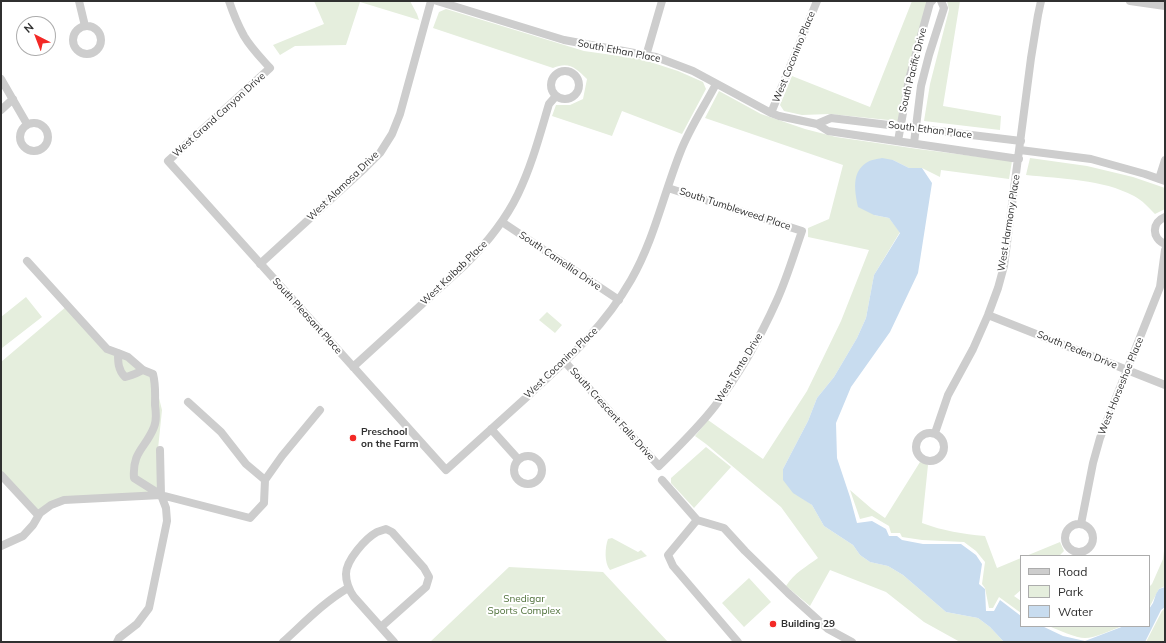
<!DOCTYPE html>
<style>
body{margin:0}
#map{position:relative;width:1166px;height:643px;overflow:hidden;background:#fff;font-family:Mulish,sans-serif}
canvas{display:block}
.frame{position:absolute;inset:0;border:2px solid #303030;pointer-events:none}
.legend{position:absolute;left:1020px;top:555px;width:130px;height:72px;box-sizing:border-box;background:#fff;border:1px solid #acacac;margin:0;padding:5px 7px;list-style:none;font-size:12px;color:#303030}
.legend li{display:flex;align-items:center;gap:8px;height:20px}
.legend b{width:20px;border:1px solid #acacac}
.north{position:absolute;left:16px;top:16px;width:40px;height:40px;box-sizing:border-box;background:#fff;border:1px solid #acacac;border-radius:50%;rotate:318deg;font-size:11px;font-weight:700;line-height:16px;text-align:center;color:#303030}
.north::after{content:'';display:block;margin:auto;width:14px;height:18px;background:#f32926;clip-path:polygon(50% 0,100% 100%,50% 72%,0 100%)}
</style>
<div id="map">
<canvas width="1166" height="643"></canvas>
<div class="frame"></div>
<ul class="legend">
<li><b style="height:5px;background:#cdcdcd"></b>Road</li>
<li><b style="height:11px;background:#e5eedd"></b>Park</li>
<li><b style="height:11px;background:#c8dcef"></b>Water</li>
</ul>
<div class="north">N</div>
</div>
<script>
const context = document.querySelector('canvas').getContext('2d');
context.lineJoin = 'round';
function fillPath(path, color) {
  context.fillStyle = color;
  context.fill(path, 'evenodd');
}
function strokePath(path, color, width, dash) {
  context.strokeStyle = color;
  context.lineWidth = width;
  context.lineCap = dash ? 'butt' : 'round';
  context.setLineDash(dash || []);
  context.stroke(path);
}
function label(font, color, halo, rows, align = 'center') {
  context.font = font + ' Mulish,sans-serif';
  context.lineWidth = 4;
  context.setLineDash([]);
  context.textBaseline = 'middle';
  context.strokeStyle = halo;
  context.fillStyle = color;
  for (const [text, x, y, turn = 0] of rows) {
    context.save();
    context.translate(x, y);
    context.rotate((+turn || 0) * Math.PI / 180);
    context.textAlign = isNaN(turn) ? turn : align;
    if (halo) context.strokeText(text, 0, 0);
    context.fillText(text, 0, 0);
    context.restore();
  }
}
fillPath(new Path2D(`
 M314 1H410L417 14 419 20 360 2 346 45 295 46 280 55 273 45 324 24Z
 M912 1H928L898 121 830 114 802 115 784 111 780 105 792 76 870 107Z
 M947 1H960L943 106 1001 116 1000 130 924 121 930 84 949 10Z
 M446 9 584 51 641 59 678 71 703 82 706 89 682 134 622 111 612 136 552 116 556 105H570L583 99 587 79C576 68 569 61 553 68L433 28 439 12Z
 M719 91 761 114 805 129 836 137 918 149 1012 161 1009 179 941 170 940 177 922 168H909L893 160 874 215 889 218 900 232 874 275 866 318 857 338 834 377 817 398 808 421 783 469 801 497 812 505 824 526 853 545 860 555 870 562 888 566 903 575 946 612 978 618 990 627 1004 642H960L924 622 886 592 830 570 810 606 786 586C794 573 806 567 818 558L781 507 706 444 695 436 708 420 763 459 807 391 841 321 869 250 808 237V228L829 219 843 165 705 118Z
 M1030 158 1087 166 1133 177 1165 188V209L1155 214C1149 208 1142 200 1134 196 1102 179 1062 179 1026 175Z
 M26 297 42 317 2 348 1 347V317Z
 M67 306 107 349 153 374 162 410 158 449 159 496 64 500 38 515 1 475V362Z
 M547 312 562 325 555 333 539 320Z
 M706 447 731 467 694 508 671 483V478Z
 M920 462 928 465 922 523C944 531 962 534 985 536L997 568 1021 558V590L1014 596 1021 601V613L999 597 993 608H989L985 588 982 584 985 562 976 551 964 542 922 540 902 537 900 533H891L889 526 872 516 860 519 850 490 872 509 885 518Z
 M612 538 638 552 641 550 647 556 610 570C604 563 605 547 608 539Z
 M1060 542 1064 551 1059 556H1026Z
 M1165 543V586L1159 589 1149 608V587L1152 584 1163 559Z
 M509 567 603 572 668 642H430Z
 M749 578 771 602 744 627 722 603Z
 M1165 608V642H1146L1162 611Z
 M1049 626H1122C1112 630 1095 638 1085 638 1076 638 1058 630 1049 626Z`), '#e5eedd');
fillPath(new Path2D(`
 M882 158 893 160 909 168H922L932 183 918 273 890 332 851 387 836 423 837 458 850 497 857 523 872 521 886 529 889 536H897L902 540 923 544H961L976 555 982 564 979 584 985 589 986 611H994L1000 600 1021 616V626H1042L1063 636 1085 641 1124 626H1149V609L1153 603 1156 594 1159 589 1165 587V607L1161 610 1145 642H1004L990 627 978 618 946 612 903 575 888 566 870 562 860 555 853 545 824 526 812 505 793 493 783 480V469L808 421 817 398 834 377 857 338 866 318 874 275 900 233 889 218 874 215 858 207C855 192 851 173 866 163 870 160 877 159 882 158Z`), '#c8dcef');
strokePath(new Path2D(`
 M79 1 85 26
 M229 1C233 13 238 25 244 36 251 48 261 58 270 68L168 161 446 470C474 445 501 420 529 395 568 359 604 327 631 280 654 240 663 196 680 153 689 129 704 107 716 84
 M437 1 564 40 656 57 693 71 771 113 779 116 817 124 828 131 1019 159
 M1130 1 1165 6
 M73 40a14 14 0 1 1 28 0a14 14 0 1 1-28 0Z
 M646 56 662 1
 M551 85a14 14 0 1 1 28 0a14 14 0 1 1-28 0Z
 M1 79 27 124
 M1 110 13 99
 M771 113 817 1
 M20 137a14 14 0 1 1 28 0a14 14 0 1 1-28 0Z
 M817 124 831 118 1021 141
 M898 141 909 79 930 3 932 1
 M914 143 921 86 929 55 944 8 941 1
 M1020 150 1091 159 1145 174 1165 181
 M1159 179 1165 160
 M1165 217C1152 222 1151 238 1165 244
 M502 222 619 300
 M27 261 107 349 118 353 128 357 143 370 153 374C156 386 155 394 155 405 156 412 157 420 154 427 146 448 132 451 134 478L161 495
 M260 264 365 168 380 153 392 134 400 114 431 1
 M988 315 1165 385
 M118 353C118 362 118 370 125 377 132 376 137 373 143 370
 M565 362 659 466C678 447 698 428 715 406 740 373 760 338 777 300 787 278 794 254 802 231L668 188
 M353 367 465 265C486 244 505 221 518 194 532 165 540 134 549 104L556 96
 M188 402 221 432 246 464 265 480
 M491 429 518 459
 M916 447a14 14 0 1 1 28 0a14 14 0 1 1-28 0Z
 M935 433 948 395 973 349 988 315 998 288 1004 266 1031 58 1038 15 1041 1
 M514 470a14 14 0 1 1 28 0a14 14 0 1 1-28 0Z
 M1 475 38 515
 M662 480 697 520
 M697 520 724 528 745 551 788 593 828 629 852 642
 M697 520 668 555 673 566 738 642
 M1065 538a14 14 0 1 1 28 0a14 14 0 1 1-28 0Z
 M1081 524 1093 463 1100 438 1160 287 1165 250
 M1 546 23 536 33 525 40 513 51 505 64 500 161 495 250 518 264 503 265 480 282 456 320 410
 M381 627 426 587 429 577 424 568 392 532 386 529C383 530 380 531 377 532 366 538 346 560 346 574 346 582 349 590 354 597L394 642
 M117 642 119 638 137 624 149 608 167 521 166 508 161 495 160 450
 M283 642C304 623 324 602 348 588`), '#cdcdcd', 8);
for (const [x, y, r, color] of [
 [353,438,4,"#f32926"],
 [773,624,4,"#f32926"]
]) {
  const dot = new Path2D();
  dot.arc(x, y, r, 0, 2 * Math.PI);
  context.fillStyle = color;
  context.fill(dot);
  strokePath(dot, '#fff', 1.5);
}
label('10px', '#303030', '#fff', [
 ["South Ethan Place",619,51,11],
 ["West Coconino Place",794,57,-68],
 ["South Pacific Drive",913,70,-76],
 ["West Grand Canyon Drive",219,115,-42],
 ["South Ethan Place",930,130,7],
 ["West Alamosa Drive",343,186,-44],
 ["South Tumbleweed Place",735,209,18],
 ["West Harmony Place",1009,223,-81],
 ["South Camellia Drive",560,261,34],
 ["West Kaibab Place",454,273,-44],
 ["South Pleasant Place",307,316,48],
 ["South Peden Drive",1077,350,22],
 ["West Coconino Place",561,363,-44],
 ["West Tonto Drive",739,368,-58],
 ["West Horseshoe Place",1121,386,-68],
 ["South Crescent Falls Drive",612,414,48]
]);
label('bold 10px', '#303030', '#fff', [
 ["Preschool",361,432],
 ["on the Farm",361,444],
 ["Building 29",781,624]
], 'left');
label('10px', '#4e7039', '#fff', [
 ["Snedigar",524,599],
 ["Sports Complex",524,611]
]);
</script>
